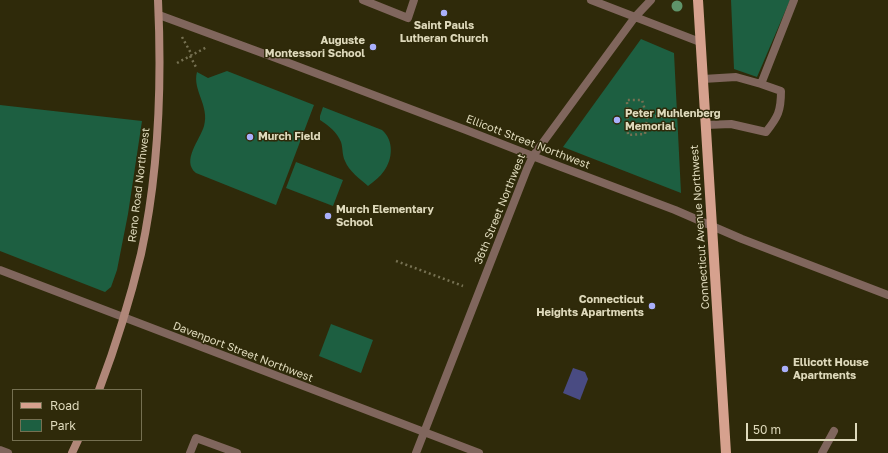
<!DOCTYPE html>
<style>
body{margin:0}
#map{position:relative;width:888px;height:453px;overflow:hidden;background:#2f2a0a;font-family:"Golos Text",sans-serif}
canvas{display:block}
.legend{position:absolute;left:12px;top:389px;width:130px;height:52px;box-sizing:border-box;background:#2f2a0a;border:1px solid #757051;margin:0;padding:5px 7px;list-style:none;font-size:12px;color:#ded9bb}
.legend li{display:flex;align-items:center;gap:8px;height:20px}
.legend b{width:20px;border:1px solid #757051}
.scale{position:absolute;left:746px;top:423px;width:111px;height:18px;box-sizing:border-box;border:2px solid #ded9bb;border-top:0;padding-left:5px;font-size:12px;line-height:14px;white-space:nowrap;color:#ded9bb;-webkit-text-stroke:3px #2f2a0a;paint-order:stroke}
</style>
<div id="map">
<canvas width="888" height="453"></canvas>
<ul class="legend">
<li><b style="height:5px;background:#d6a18e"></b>Road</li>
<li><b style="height:11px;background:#1d5f41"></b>Park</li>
</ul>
<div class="scale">50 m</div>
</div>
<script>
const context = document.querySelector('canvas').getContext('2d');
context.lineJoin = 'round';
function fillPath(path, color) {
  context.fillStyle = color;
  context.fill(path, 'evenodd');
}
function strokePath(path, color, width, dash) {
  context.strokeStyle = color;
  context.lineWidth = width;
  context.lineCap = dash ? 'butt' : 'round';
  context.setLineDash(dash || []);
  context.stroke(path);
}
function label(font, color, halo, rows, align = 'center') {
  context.font = font + ' "Golos Text",sans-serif';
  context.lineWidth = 3;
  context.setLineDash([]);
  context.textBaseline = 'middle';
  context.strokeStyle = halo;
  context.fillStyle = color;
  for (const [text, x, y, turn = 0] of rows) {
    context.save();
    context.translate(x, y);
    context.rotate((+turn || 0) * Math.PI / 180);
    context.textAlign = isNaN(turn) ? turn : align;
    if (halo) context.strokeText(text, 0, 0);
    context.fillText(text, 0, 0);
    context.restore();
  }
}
fillPath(new Path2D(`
 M731 0H790L757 77 734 69Z
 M641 39 674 53 681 193 563 147Z
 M227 71 314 105 276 205 196 173C181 161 200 140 204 126 210 106 192 90 197 72L208 78Z
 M0 105 142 121 128 214 117 270 111 287 105 292 0 251Z
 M323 107 382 130C394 140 393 159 384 171 380 177 374 181 368 186 360 179 349 171 345 161 342 155 343 148 341 142 337 132 329 126 320 120V116Z
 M296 162 343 180 333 206 286 188Z
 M331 324 373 340 361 373 319 356Z`), '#1d5f41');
fillPath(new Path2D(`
 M573 368 585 372 588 379 580 400 563 393Z`), '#494b82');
strokePath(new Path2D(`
 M182 37 192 55
 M190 56 196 67
 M177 63 207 47
 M647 117 645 134 628 135 627 100H642L647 117 679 115
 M396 261 463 286`), '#767152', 2.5, [2, 3]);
strokePath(new Path2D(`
 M363 0 408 18 414 0
 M703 79 736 77 761 84 781 91C781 111 778 117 766 132L731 124 706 125
 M761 84 794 0
 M190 453 196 438 237 453
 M822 453 834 431`), '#80665d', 8);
strokePath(new Path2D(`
 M591 0 700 42
 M159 15 273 57 466 130 548 162 675 210 742 239 888 295
 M0 270 479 453
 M0 450 8 453
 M416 453 527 169 533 156 635 17 651 0`), '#80665d', 8);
strokePath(new Path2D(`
 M99 390C116 345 130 300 141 254 159 171 162 85 158 0
 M72 453 78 440`), '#b08779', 8);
strokePath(new Path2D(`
 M698 0 726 453`), '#d6a18e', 10);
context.fillStyle = '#5f946a';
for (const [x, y] of [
 [677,6]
]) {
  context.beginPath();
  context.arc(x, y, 5.5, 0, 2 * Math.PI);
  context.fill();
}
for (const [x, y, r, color] of [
 [444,13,4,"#aab0fc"],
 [373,47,4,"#aab0fc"],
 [617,120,4,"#aab0fc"],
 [250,137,4,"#aab0fc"],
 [328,216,4,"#aab0fc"],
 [652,306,4,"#aab0fc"],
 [785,369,4,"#aab0fc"]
]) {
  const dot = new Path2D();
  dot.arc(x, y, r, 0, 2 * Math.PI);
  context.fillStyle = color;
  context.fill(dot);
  strokePath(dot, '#2f2a0a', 1.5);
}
label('bold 11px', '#ded9bb', '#2f2a0a', [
 ["Saint Pauls",444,26,"center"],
 ["Lutheran Church",444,39,"center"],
 ["Auguste",365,41,"right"],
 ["Montessori School",365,54,"right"],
 ["Peter Muhlenberg",625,114],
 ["Memorial",625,127],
 ["Murch Field",258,137],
 ["Murch Elementary",336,210],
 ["School",336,223],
 ["Connecticut",644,300,"right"],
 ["Heights Apartments",644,313,"right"],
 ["Ellicott House",793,363],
 ["Apartments",793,376]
], 'left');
label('11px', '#ded9bb', '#2f2a0a', [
 ["Ellicott Street Northwest",528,142,21],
 ["Reno Road Northwest",139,185,-83],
 ["36th Street Northwest",500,209,-68],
 ["Connecticut Avenue Northwest",700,227,-94],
 ["Davenport Street Northwest",243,352,21]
]);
</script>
